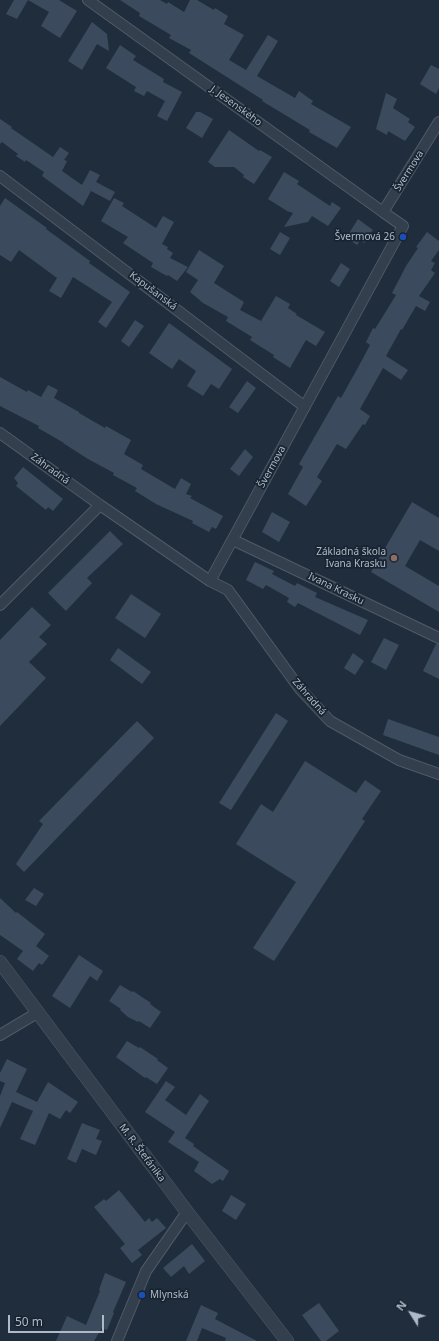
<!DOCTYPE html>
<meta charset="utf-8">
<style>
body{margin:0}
#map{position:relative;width:439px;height:1341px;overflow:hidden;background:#202d3d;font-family:"Noto Sans",sans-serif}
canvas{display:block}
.north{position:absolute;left:391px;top:1293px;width:40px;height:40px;-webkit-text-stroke:3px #192431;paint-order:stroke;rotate:307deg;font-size:11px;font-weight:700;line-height:16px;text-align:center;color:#afbac9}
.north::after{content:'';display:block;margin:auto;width:14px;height:18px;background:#afbac9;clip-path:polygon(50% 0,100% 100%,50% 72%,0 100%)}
.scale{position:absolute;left:8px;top:1315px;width:96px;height:18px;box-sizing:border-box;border:2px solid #afbac9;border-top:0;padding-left:5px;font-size:12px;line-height:14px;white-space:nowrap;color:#afbac9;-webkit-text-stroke:3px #192431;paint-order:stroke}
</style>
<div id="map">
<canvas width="439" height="1341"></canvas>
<div class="north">N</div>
<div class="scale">50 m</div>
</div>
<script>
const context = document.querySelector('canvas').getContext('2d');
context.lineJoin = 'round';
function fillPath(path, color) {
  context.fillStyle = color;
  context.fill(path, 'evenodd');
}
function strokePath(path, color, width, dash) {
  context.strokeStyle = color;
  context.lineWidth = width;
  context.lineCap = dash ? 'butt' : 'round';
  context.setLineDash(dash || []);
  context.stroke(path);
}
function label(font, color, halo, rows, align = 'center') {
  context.font = font + ' "Noto Sans",sans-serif';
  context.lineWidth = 3.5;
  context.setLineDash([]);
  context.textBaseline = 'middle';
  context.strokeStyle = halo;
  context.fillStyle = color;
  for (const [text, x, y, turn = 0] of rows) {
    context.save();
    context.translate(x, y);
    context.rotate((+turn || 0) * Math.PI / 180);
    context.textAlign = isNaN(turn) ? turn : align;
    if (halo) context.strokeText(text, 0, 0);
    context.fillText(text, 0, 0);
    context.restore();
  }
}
fillPath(new Path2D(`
 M14 0H59L77 11 60 38 41 26 49 12 28 0 17 19 6 14Z
 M120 0H160L167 4 168 2 184 12 190 0H197L214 10 215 8 228 16 224 24 244 35 229 60 246 70 268 35 278 41 257 76 295 98 299 91 313 101 311 104 351 127 337 148 309 132 310 130 262 101 263 100 189 53 191 50 169 38 171 35 139 16 140 13Z
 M92 22 107 34 109 51 97 44 82 70 68 61Z
 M120 45 136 56 133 60 164 79 163 82 182 92 167 121 157 116 165 101 147 91 144 96 134 91 136 87 106 68Z
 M431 65 439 69V88L436 94 420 84Z
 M386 93 397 99 393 108 410 119 408 122 415 127 405 141 388 131 387 135 376 129Z
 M196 112H200L213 119 202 138 186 128Z
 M0 119 12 127 11 128 53 157 60 147 69 153 64 160 67 161 62 171 82 185 90 170 100 175 96 182 115 192 110 201 91 191 83 206 42 176 44 172 26 160 25 162 16 156 18 154 2 142 0 144Z
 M229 130 259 151 260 150 272 157 254 184 243 177 244 175 234 167H215L208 162Z
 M284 172 299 181 297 184 330 206 332 202 341 208 328 226 312 216 308 222 284 227 293 213 287 211 268 199Z
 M5 198 47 228 46 229 90 261 89 263 130 292 106 328 98 322 112 302 73 277 61 298 49 291 57 278 19 250 11 262 0 255V206Z
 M114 198 124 203 122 206 156 228 163 216 174 222 162 244 168 247 167 249 173 253 170 258 188 267 177 281 168 275 167 276 151 267 153 263 123 243 128 237 101 221Z
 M358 219 373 230 364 243 360 241 357 245 346 238Z
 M280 232 290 238 280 255 270 249Z
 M427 232 439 241V250L431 261 435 263 431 270 435 273 419 296 430 302 425 311 416 306 402 330 401 329 386 356 408 370 401 380 383 368 360 409 370 416 365 425 363 424 346 449 337 444 317 477 322 481 306 506 288 494 303 467 299 464 338 396 341 398 361 362 370 345 366 342 373 328 375 329 396 295 392 293 406 266 418 248 416 247Z
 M199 250 224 266 214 283 244 302 240 310 261 321 276 296 290 304 288 308 297 314 296 315 325 332 316 346 306 340 290 368 273 357 274 355 250 340 252 337 226 321 228 317 203 303 190 292 198 280 186 272Z
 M341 263 350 269 339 287 330 281Z
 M135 320 144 326 129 347 121 341Z
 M169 323 232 369 219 389 211 384 203 396 187 386 196 371 179 359 172 369 149 353Z
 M0 377 27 392 28 390 41 397 48 385 58 390 54 398 79 412V413L105 428 106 426 131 440 124 454 143 465 141 469 175 489 181 478 191 484 186 494 192 496 190 498 223 516 216 529 212 527 209 532 192 523 193 521 156 504 135 491 137 488 113 475 114 473 88 459 63 443H64L38 428 39 426 0 406Z
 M247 381 256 388 238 413 229 407Z
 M245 449 253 457 239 476 230 469Z
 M23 467 63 499 53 511 48 507 46 510 16 486 18 483 14 478Z
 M412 502 439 518V551L420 540 405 566 439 586V612L371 572Z
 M272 512 290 522 279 542 262 532Z
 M110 531 123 544 87 578 92 583 66 611 48 593Z
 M255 562 274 571 272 574 295 586 297 583 317 593 315 597 368 620 360 635 298 603 295 607 287 602 289 598 266 585 263 589 246 580Z
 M131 594 161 614 145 638 115 618Z
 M32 607 51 625 39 637 47 644 29 662 46 678 0 726V640Z
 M384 638 399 645 386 670 371 662Z
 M436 644H439V679L423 671Z
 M118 648 151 672 142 684 110 660Z
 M353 653 364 661 355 675 344 668Z
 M276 713 288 721 231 810 219 803Z
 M388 719 439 737V755L383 735Z
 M137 721 154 738 24 872 16 864 43 824 39 821Z
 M305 761 356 793 365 780 381 791 362 819 365 821 274 961 253 948 296 882 236 844 261 804 273 812Z
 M34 888 44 894 36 906 25 900Z
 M0 898 16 913 17 912 45 934 36 946 49 956 42 965 39 963 33 971 17 959 23 951 0 935Z
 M79 955 103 971 97 981 90 976 70 1008 52 996Z
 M120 985 132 992 133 991 151 1003 150 1004 161 1012 150 1028 139 1021 138 1022 128 1017 120 1010 121 1009 109 1001Z
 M127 1041 139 1048 140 1047 158 1059 157 1060 168 1068 157 1084 146 1077 145 1078 116 1057Z
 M7 1059 27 1069 16 1092 37 1102 48 1082 78 1102 70 1113 66 1110 60 1119 49 1113 35 1145 20 1139 33 1111 12 1102 0 1128V1096L5 1083 0 1081V1073Z
 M166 1081 175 1087 165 1100 186 1115 200 1094 209 1101 185 1138 194 1144 193 1146 229 1171 223 1181 220 1179 212 1184 194 1171 199 1162 168 1142 175 1132 145 1112Z
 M82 1123 100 1130 96 1139 102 1141 96 1155 82 1149 76 1163 67 1159Z
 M119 1190 145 1222 149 1218 152 1222 157 1218 166 1228 138 1250 142 1255 132 1263 120 1248 125 1244 94 1207 104 1199 106 1201Z
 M231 1195 246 1204 236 1220 222 1211Z
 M192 1244 205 1261 189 1274 184 1266 171 1277 163 1268Z
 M105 1273 126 1282 113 1312 114 1313 107 1330 102 1328 94 1341H56L67 1316 86 1325 100 1291 99 1290Z
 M319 1303 339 1331 326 1341H321L302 1315Z
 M201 1305 218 1313 215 1319 257 1341H225L226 1338 202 1328 197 1341H186Z`), '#3b4b5d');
const minor = new Path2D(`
 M88 0 383 212
 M0 176 305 407
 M0 433 100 505
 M233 540 439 638
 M210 581 228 590 300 689 330 721 399 760 439 774
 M0 605 100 505 210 581 403 226 383 212 439 122
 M0 1035 37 1013
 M117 1341 146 1271 187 1212`);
const tertiary = new Path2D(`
 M0 962 187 1212 287 1341`);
strokePath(minor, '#4f5a67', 12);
strokePath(tertiary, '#4f5a67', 14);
strokePath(minor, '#343f4d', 10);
strokePath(tertiary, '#343f4d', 13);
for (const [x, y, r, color] of [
 [403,237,4,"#1a4fb4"],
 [394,558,4,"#8d6e63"],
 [142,1295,4,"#1a4fb4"]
]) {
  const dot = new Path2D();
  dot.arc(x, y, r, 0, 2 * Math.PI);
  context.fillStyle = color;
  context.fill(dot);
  strokePath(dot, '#192431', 1.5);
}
label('10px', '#afbac9', '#192431', [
 ["J. Jesenského",236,106,36],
 ["Švermova",409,171,-58],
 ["Kapušanská",153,291,37],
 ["Švermova",272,467,-61],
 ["Záhradná",50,469,36],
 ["Ivana Krasku",336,589,26],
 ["Záhradná",309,697,49],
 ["M. R. Štefánika",142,1153,53]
]);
label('10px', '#afbac9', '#192431', [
 ["Švermová 26",395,237],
 ["Základná škola",386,552],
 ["Ivana Krasku",386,564],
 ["Mlynská",150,1295,"left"]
], 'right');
</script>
